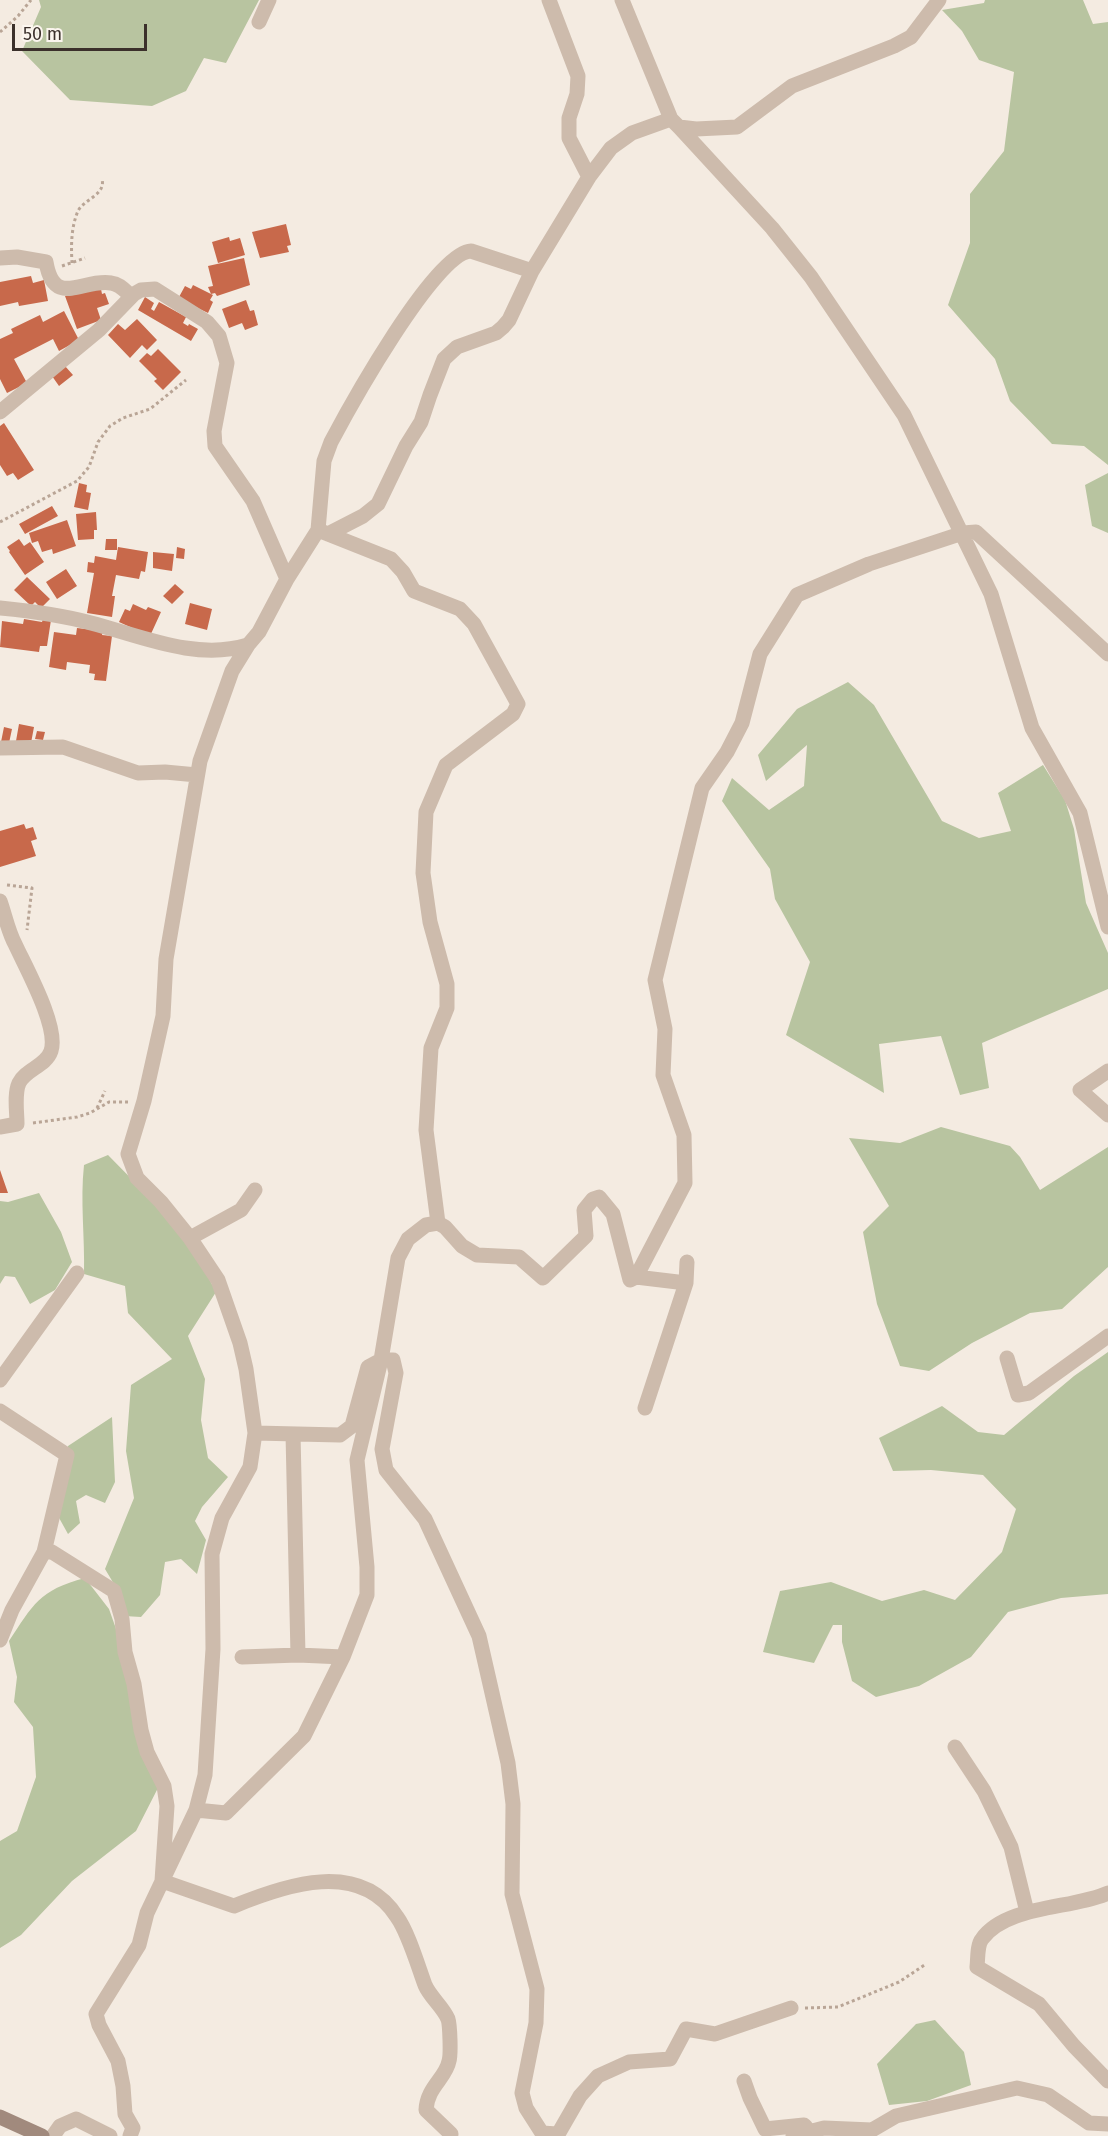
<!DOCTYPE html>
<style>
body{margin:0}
#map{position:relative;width:1108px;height:2136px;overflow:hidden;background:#f4ebe1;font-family:"Fira Sans",sans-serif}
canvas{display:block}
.scale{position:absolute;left:12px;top:24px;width:135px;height:27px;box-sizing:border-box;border:3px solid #3b302b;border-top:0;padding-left:8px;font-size:18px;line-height:21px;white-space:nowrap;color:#3b302b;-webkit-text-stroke:4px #fbf5ee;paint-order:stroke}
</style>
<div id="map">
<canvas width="1108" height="2136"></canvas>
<div class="scale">50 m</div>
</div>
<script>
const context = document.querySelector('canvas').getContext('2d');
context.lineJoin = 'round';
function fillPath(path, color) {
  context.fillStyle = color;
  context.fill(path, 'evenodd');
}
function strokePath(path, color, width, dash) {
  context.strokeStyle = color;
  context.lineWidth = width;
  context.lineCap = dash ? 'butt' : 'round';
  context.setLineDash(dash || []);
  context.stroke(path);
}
fillPath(new Path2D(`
 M39 0H259L226 63 204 58 186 91 152 106 70 100 22 51 41 7Z
 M985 0H1083L1093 24 1108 22V465L1084 446 1052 444 1010 401 995 359 948 305 970 243V194L1004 151 1014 72 979 60 962 31 942 10 984 3Z
 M1108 473V533L1092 526 1085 485Z
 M848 682 874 705 942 821 979 838 1011 831 998 793 1043 765 1065 800 1074 829 1086 903 1108 953V989L982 1043 989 1088 960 1095 941 1036 879 1044 884 1093 786 1035 810 962 775 899 770 869 722 801 732 778 769 810 804 786 807 745 766 781 758 755 797 709Z
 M941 1127 1010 1146 1020 1157 1040 1190 1108 1147V1267L1062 1309 1030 1313 972 1343 929 1371 900 1366 877 1304 863 1232 889 1206 849 1138 900 1143Z
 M108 1155 163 1211 194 1250 216 1292 188 1336 205 1379 201 1420 208 1458 228 1477 202 1507 195 1521 206 1540 197 1574 181 1559 165 1562 160 1595 141 1617 124 1616 114 1584 105 1569 134 1498 126 1451 131 1385 172 1359 128 1313 125 1286 84 1274C85 1237 80 1201 84 1165Z
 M39 1193 61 1232 72 1262 55 1290 30 1304 15 1277 5 1276 0 1284V1201L8 1202Z
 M1108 1352V1594L1061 1598 1008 1612 971 1657 919 1686 876 1697 852 1681 842 1642V1625H833L814 1663 763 1652 780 1591 831 1582 882 1601 924 1590 955 1600 1002 1552 1016 1509 983 1475 931 1470 893 1471 879 1438 942 1406 978 1432 1004 1435 1074 1376Z
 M112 1417 115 1482 105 1503 86 1495 76 1501 80 1523 68 1534 58 1516 68 1446Z
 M85 1578 109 1609 132 1674 160 1784 136 1831 72 1881 21 1935 0 1948V1841L17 1831 36 1777 33 1727 14 1702 17 1677 9 1641C33 1605 39 1590 85 1578Z
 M935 2020 964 2052 971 2085 927 2101 889 2105 877 2064 916 2024Z`), '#b8c4a0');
fillPath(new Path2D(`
 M286 224 291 245 287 246 289 252 260 258 252 232Z
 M229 237 230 241 240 238 245 255 218 263 212 242Z
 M244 258 250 285 217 296 215 293 211 294 213 295 210 300 213 302 208 313 183 301 179 297 185 286 191 289 193 285 211 294 208 287 213 286 208 266Z
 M31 276 33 283 44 280 48 301 19 306 18 302 0 306V282Z
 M101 289 102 294 105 293 109 304 97 308 101 320 77 329 65 296Z
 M145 297 154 303 151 309 154 311 159 302 186 317 183 323 188 326 189 324 198 329 191 341 138 310Z
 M246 300 250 311 254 310 258 325 245 330 242 323 229 328 222 309Z
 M64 311 79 340 59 351 53 339 14 359 27 383 7 393 0 379V339L13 333 11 329 40 315 43 322Z
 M137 319 157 340 147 350 142 345 130 358 108 335 118 324 125 330Z
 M158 349 181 372 163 390 154 381 157 379 139 361 147 353 151 356Z
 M65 366 73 375 59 386 52 376Z
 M4 423 34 470 18 480 13 473 7 476 0 465V426Z
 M79 483 87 485 86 492 91 493 88 510 74 507Z
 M52 506 58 516 25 534 19 524Z
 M96 512 97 530H94V539L78 540 76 514Z
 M67 520 76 546 53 554 52 549 42 552 38 541 32 543 29 533Z
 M19 539 24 546 30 542 44 562 25 575 9 552 10 551 7 547Z
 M106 539H117V550H105Z
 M118 547 148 552 145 572 141 571 139 579 116 575 112 596H115L112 617 87 613 94 573 87 572 88 562 94 563 95 556 116 560Z
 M177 547 185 549 184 559 176 558Z
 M153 552 174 554 172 571 153 568Z
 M66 569 77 586 57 599 46 582Z
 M27 577 50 599 41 608 35 602 31 606 14 590Z
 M175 584 184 592 172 604 163 596Z
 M190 603 212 609 207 630 185 624Z
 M133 604 146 610 148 607 161 612 150 636 119 622 125 609 130 611Z
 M24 619 42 622 43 619 51 620 47 646H40L39 652 0 647 2 621 23 624Z
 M77 628 103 631 102 635 112 636 106 681 94 680 95 674 89 673 90 665 67 662 66 670 49 667 54 632 76 635Z
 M19 724 34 727 31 743 16 741Z
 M4 727 12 729 9 743 1 742Z
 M37 731 45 732 43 740 35 739Z
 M24 824 26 829 33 827 37 839 31 841 36 856 0 867V831Z
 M0 1170 8 1193H0Z`), '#c8694b');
strokePath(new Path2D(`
 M0 32 18 16 31 0
 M72 263C71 246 71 227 78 211 84 199 106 195 102 179
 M62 266 85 258
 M0 522 77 481 89 467 98 442 110 426 123 418 150 409 186 380
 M7 885 32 888 27 930
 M97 1108 105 1091
 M33 1123 77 1117 90 1113 109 1102H128
 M805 2008 838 2007 899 1982 926 1964`), '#b9a596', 3, [3, 3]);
strokePath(new Path2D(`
 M549 0 578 76 577 94 569 118V138L589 177
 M622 0 671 119
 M259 22 269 0
 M679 127 696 129 737 127 792 86 894 46 911 37 939 0
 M0 258 17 257 46 262C54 309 83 278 111 283 120 284 125 291 131 296
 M0 412 99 330 134 294 141 290 155 289 207 322 219 336 227 363 214 431 215 446 253 501 287 579
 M318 530 391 559 403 572 414 591 460 609 474 624 518 704 513 714 446 765 426 812 423 873 430 922 447 984V1008L431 1048 426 1130 438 1223
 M328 534 363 516 378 504 406 446 421 422 430 395 444 359 457 347 496 333 503 327 509 320 532 271
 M0 608C31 611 61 615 91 623 141 636 196 661 248 645
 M0 748 63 747 138 773 165 772 197 775
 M0 901C5 915 8 931 15 944 26 968 59 1027 51 1051 46 1066 26 1069 19 1083 14 1094 17 1112 17 1124L0 1127
 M1108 1071 1080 1090 1108 1115
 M190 1238 241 1210 255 1190
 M636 1277 685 1183 684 1135 663 1075 665 1029 655 980 702 788 727 752 742 723 760 654 797 595 869 564 963 533 976 532 1108 654
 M1007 1358 1018 1395 1029 1393 1108 1336
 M0 1380 77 1273
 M645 1408 686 1283 687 1262
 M0 1411 67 1455 44 1552
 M255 1433 340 1435 352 1426 368 1367 381 1360H393L396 1373 382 1449 386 1470 425 1519 479 1636 508 1763 513 1804 512 1894 537 1989 536 2023 522 2093 526 2108 542 2133 557 2134
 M293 1434 298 1655
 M0 1640 12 1610 44 1552H52L114 1591 122 1619 125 1652 134 1684 141 1730 147 1752 164 1786 167 1806 162 1881 234 1906C285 1885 360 1859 397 1917 408 1932 418 1966 425 1985 430 1997 443 2007 448 2019 450 2025 451 2055 449 2061 446 2078 427 2087 426 2110L451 2134
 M242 1657 298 1655 343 1657
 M955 1747 984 1791 1011 1847 1027 1912
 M196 1810 226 1813 304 1736 343 1657 367 1595V1567L357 1460 381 1360 398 1258 408 1239 426 1225 438 1223 445 1227 462 1246 477 1255 519 1257 543 1278 586 1236 584 1210 593 1199 599 1197 613 1214 630 1280 636 1277 686 1283
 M1108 1893C1073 1909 1006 1905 982 1939 977 1945 978 1959 977 1967L1039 2004 1074 2046 1108 2081
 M744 2081 750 2098 765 2129 804 2125 806 2127
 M53 2136 60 2126 76 2119 110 2136
 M130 2136 133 2128 125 2114 123 2086 118 2061 99 2025 96 2014 139 1945 147 1913 196 1810 205 1775 213 1649 212 1554 222 1518 250 1467 255 1433 246 1369 240 1343 218 1280 190 1238 161 1202 137 1178 128 1154 144 1101 163 1016 166 959 200 761 232 671 248 645 259 632 287 579 318 530 324 461 331 442C349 408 435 252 471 251L532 271 589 177 611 148 632 133 671 119 679 127 772 228 811 277 904 415 991 594 1032 728 1080 813 1108 927
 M557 2136 580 2096 598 2076 629 2062 670 2059 686 2029 715 2034 791 2008
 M793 2136 824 2128 872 2130 896 2116 1017 2088 1048 2095 1089 2123 1108 2124`), '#cdbbac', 15);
strokePath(new Path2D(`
 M0 2117 42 2136`), '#a18a7d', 15);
</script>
